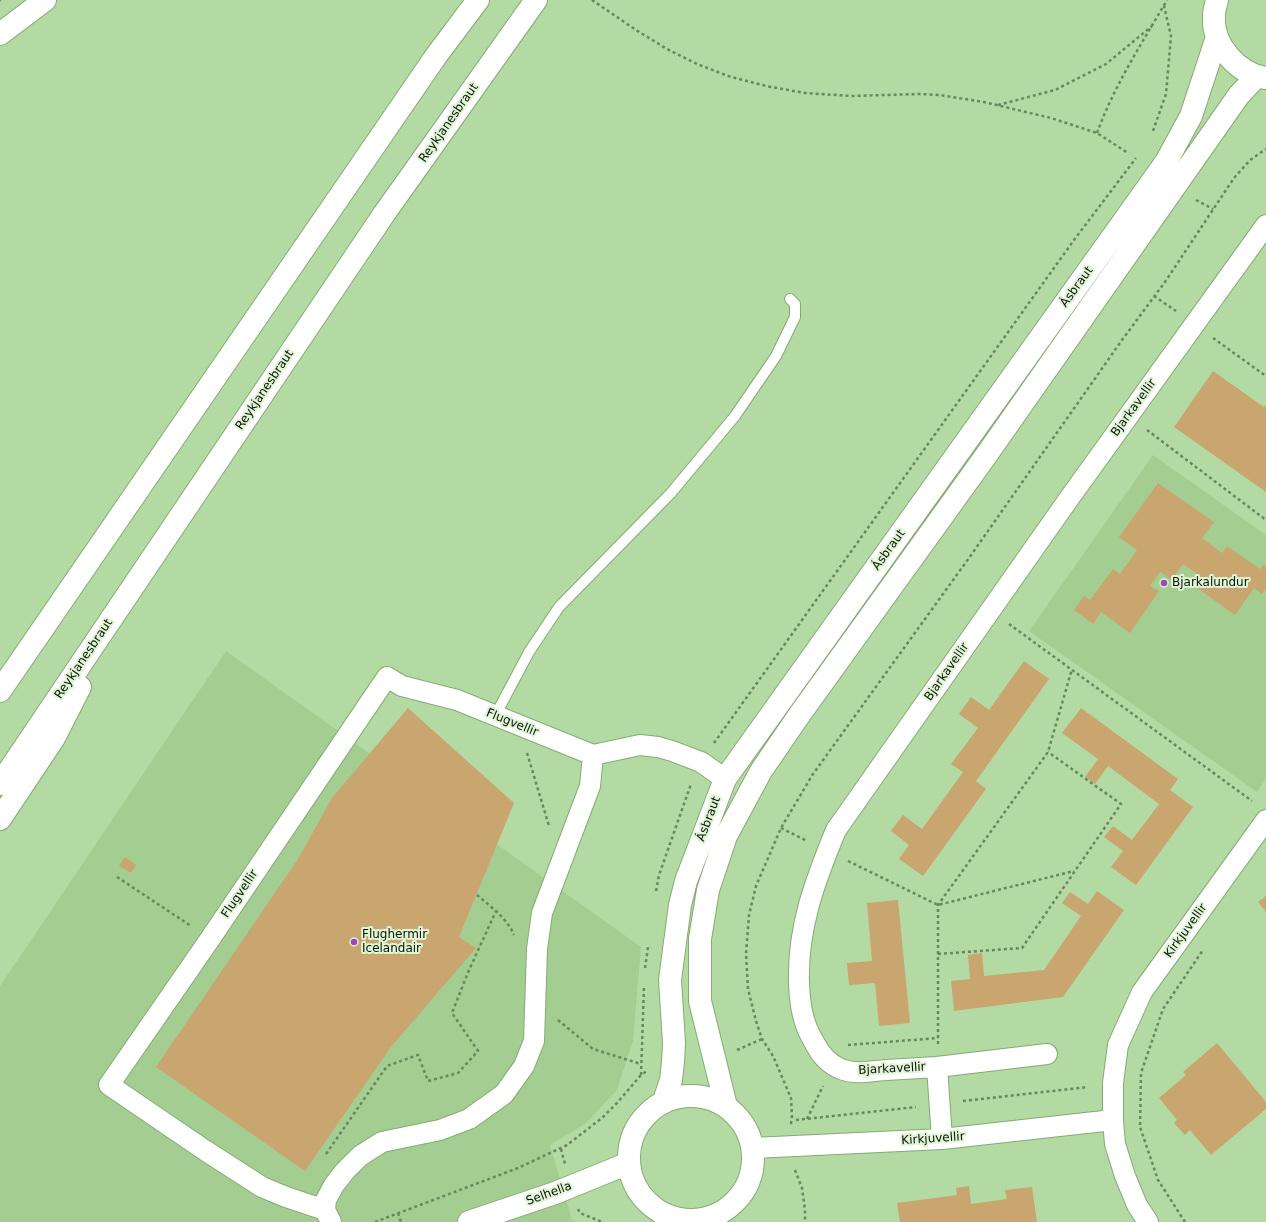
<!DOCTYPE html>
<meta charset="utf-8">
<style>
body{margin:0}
canvas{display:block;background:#b3daa2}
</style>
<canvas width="1266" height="1222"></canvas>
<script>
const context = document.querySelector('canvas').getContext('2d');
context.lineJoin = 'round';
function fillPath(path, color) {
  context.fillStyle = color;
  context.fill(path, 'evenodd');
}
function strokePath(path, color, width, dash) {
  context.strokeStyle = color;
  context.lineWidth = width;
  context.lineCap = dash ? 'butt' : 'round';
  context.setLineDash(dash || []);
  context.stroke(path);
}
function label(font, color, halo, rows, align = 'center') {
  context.font = font + ' "DejaVu Sans",sans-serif';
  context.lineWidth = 4;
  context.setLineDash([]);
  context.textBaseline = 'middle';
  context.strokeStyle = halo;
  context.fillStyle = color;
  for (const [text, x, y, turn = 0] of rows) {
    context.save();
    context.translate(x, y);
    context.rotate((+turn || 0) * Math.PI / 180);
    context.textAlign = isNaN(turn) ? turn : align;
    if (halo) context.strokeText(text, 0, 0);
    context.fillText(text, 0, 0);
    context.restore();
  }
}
fillPath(new Path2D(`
 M1153 455 1266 535V779L1257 792 1029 631Z
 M226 651 641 947 633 1041 617 1090 585 1124 550 1145 572 1220 576 1222H0V986Z`), '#a4ce91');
fillPath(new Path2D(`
 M1213 371 1264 407 1266 405V492L1174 427Z
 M1158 483 1214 522 1202 538 1222 553 1227 546 1260 569 1264 564 1266 566V589L1262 594 1254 588 1235 615 1193 585 1200 576 1183 564 1172 580 1160 572 1150 586 1159 591 1130 633 1101 612 1093 624 1074 610 1084 596 1090 600 1113 569 1120 574 1137 550 1119 537Z
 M1024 661 1049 679 976 781 986 789 923 876 899 859 909 845 891 831 903 815 922 829 963 772 951 764 978 728 959 714 971 697 989 710Z
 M408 708 514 803 459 937 476 948 391 1047 305 1171 156 1067 298 859 332 798Z
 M1081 708 1178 779 1170 790 1193 807 1136 885 1111 867 1123 851 1104 837 1113 826 1132 840 1159 804 1108 766 1095 784 1085 777 1098 759 1062 733Z
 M125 857 136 865 131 873 119 866Z
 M1097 891 1124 910 1063 997 954 1011 951 981 970 979 968 955 982 953 984 976 1044 970 1081 916 1062 903 1070 892 1088 904Z
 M1266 896V912L1258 902Z
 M898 900 910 1023 879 1026 875 983 849 985 847 963 872 961 867 903Z
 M1217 1043 1266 1102V1109L1211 1155 1190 1130 1185 1135 1174 1123 1177 1120 1159 1098 1186 1075 1183 1072Z
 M969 1186 971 1204 1007 1199 1005 1190 1032 1187 1037 1222H900L897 1203 957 1195 956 1188Z`), '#c9a570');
const service = new Path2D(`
 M495 716 529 652 559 607 671 493 735 416 776 356 795 317V304L790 299`);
const minor = new Path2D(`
 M937 1067 1047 1054
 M942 1139 937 1067C920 1068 903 1069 886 1070 871 1071 855 1075 841 1069 828 1064 820 1054 814 1042 803 1024 800 1006 799 984 797 928 815 881 836 830L1068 500 1266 225
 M753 1148 942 1139 1113 1120
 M325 1210 326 1200 334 1185 345 1171 360 1156 382 1142 440 1130 469 1119 504 1094 524 1066 534 1041 537 949 542 913 590 786 593 755
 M331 1222 325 1210 286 1197 262 1187 206 1151 109 1085 210 939 387 677 402 686 457 700 593 755 640 745 658 747 672 751 701 762 725 779
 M1148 1222 1137 1205 1125 1176 1115 1144 1113 1120V1083L1118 1045 1142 992 1266 820`);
const tertiary = new Path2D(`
 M1217 0C1216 5 1214 10 1214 16 1212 45 1238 74 1266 78
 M0 34 45 0
 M629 1158a62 62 0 1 1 124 0a62 62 0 1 1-124 0Z
 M664 1101 671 1080 673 1062 674 1043 670 980 680 905 686 881 725 779 1166 162 1191 116 1217 37
 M726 1106 700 1001V939L708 890 726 836 761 771 800 714 985 457 1239 95 1257 76
 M469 1222 555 1193 629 1163`);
const trunk = new Path2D(`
 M0 691 436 56 478 0
 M0 784 384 214 536 0
 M0 819 54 738 80 687`);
strokePath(service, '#85aa75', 12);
strokePath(minor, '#85aa75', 22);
strokePath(tertiary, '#85aa75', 24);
strokePath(trunk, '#85aa75', 24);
strokePath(new Path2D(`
 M0 0H1
 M592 0 636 30 667 49 697 64 728 76 766 86 805 93 851 96 920 94 939 95 984 102 1051 118 1097 133 1128 153
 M998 105 1055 90 1106 64 1152 26
 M1153 131 1166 94 1171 36 1164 6
 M1097 133C1114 86 1142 43 1167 0
 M1196 200 1213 209
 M1154 296 1176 311
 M1213 338 1266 376
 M1147 430 1266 520
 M1009 624 1252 801
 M714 743 1074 240 1136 158
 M527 753 549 826
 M781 828 807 841
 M848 861 938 905 1074 871
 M117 877 191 926
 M656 891 659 875 691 784
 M477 895C490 906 507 918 514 935
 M938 954 1022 948 1121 804 1048 752
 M645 968 648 947
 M558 1020 593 1049 641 1064
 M938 1044V905L1048 752 1072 669
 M848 1045 938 1038
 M737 1050 762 1039
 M641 1075 644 987
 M963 1101 1088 1087
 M807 1119 823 1086
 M796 1120 916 1107
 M791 1124 792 1116 791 1098 773 1056 762 1039 756 1021 748 989 746 954 749 915 756 886 781 828 813 774 969 558 1122 340 1165 282 1234 178 1250 160 1266 149
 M561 1149 565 1164
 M326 1154 387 1066 418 1055 428 1081 458 1073 478 1051 452 1013 469 970 496 911
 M795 1170 802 1188 805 1210V1222
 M578 1209 580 1213 602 1222
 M398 1213 401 1222
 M375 1222 518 1168 567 1145 602 1118 617 1103 641 1075 647 1071
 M1185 1222 1158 1180 1140 1127 1141 1073 1163 1009 1203 950`), '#6a865e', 2.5, [3, 3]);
strokePath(service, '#fff', 10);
strokePath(minor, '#fff', 20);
strokePath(tertiary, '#fff', 22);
strokePath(trunk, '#fff', 22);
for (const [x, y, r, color] of [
 [1164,583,4,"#9b49b9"],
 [354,942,4,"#9b49b9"]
]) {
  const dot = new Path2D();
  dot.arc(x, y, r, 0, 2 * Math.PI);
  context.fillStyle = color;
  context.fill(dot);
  strokePath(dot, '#e1f4d8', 1.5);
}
label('12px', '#081603', '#e1f4d8', [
 ["Reykjanesbraut",449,123,-55],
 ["Ásbraut",1077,287,-54],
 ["Reykjanesbraut",265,390,-56],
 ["Bjarkavellir",1134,408,-54],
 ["Ásbraut",889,550,-54],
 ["Reykjanesbraut",84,659,-56],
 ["Bjarkavellir",947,672,-55],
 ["Flugvellir",512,723,22],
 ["Ásbraut",709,819,-69],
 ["Flugvellir",240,894,-56],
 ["Kirkjuvellir",1186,931,-54],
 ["Bjarkavellir",892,1069,-3],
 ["Kirkjuvellir",933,1139,-4],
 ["Selhella",549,1194,-20]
]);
label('12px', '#081603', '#e1f4d8', [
 ["Bjarkalundur",1172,583],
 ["Flughermir",362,935],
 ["Icelandair",362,949]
], 'left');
</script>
